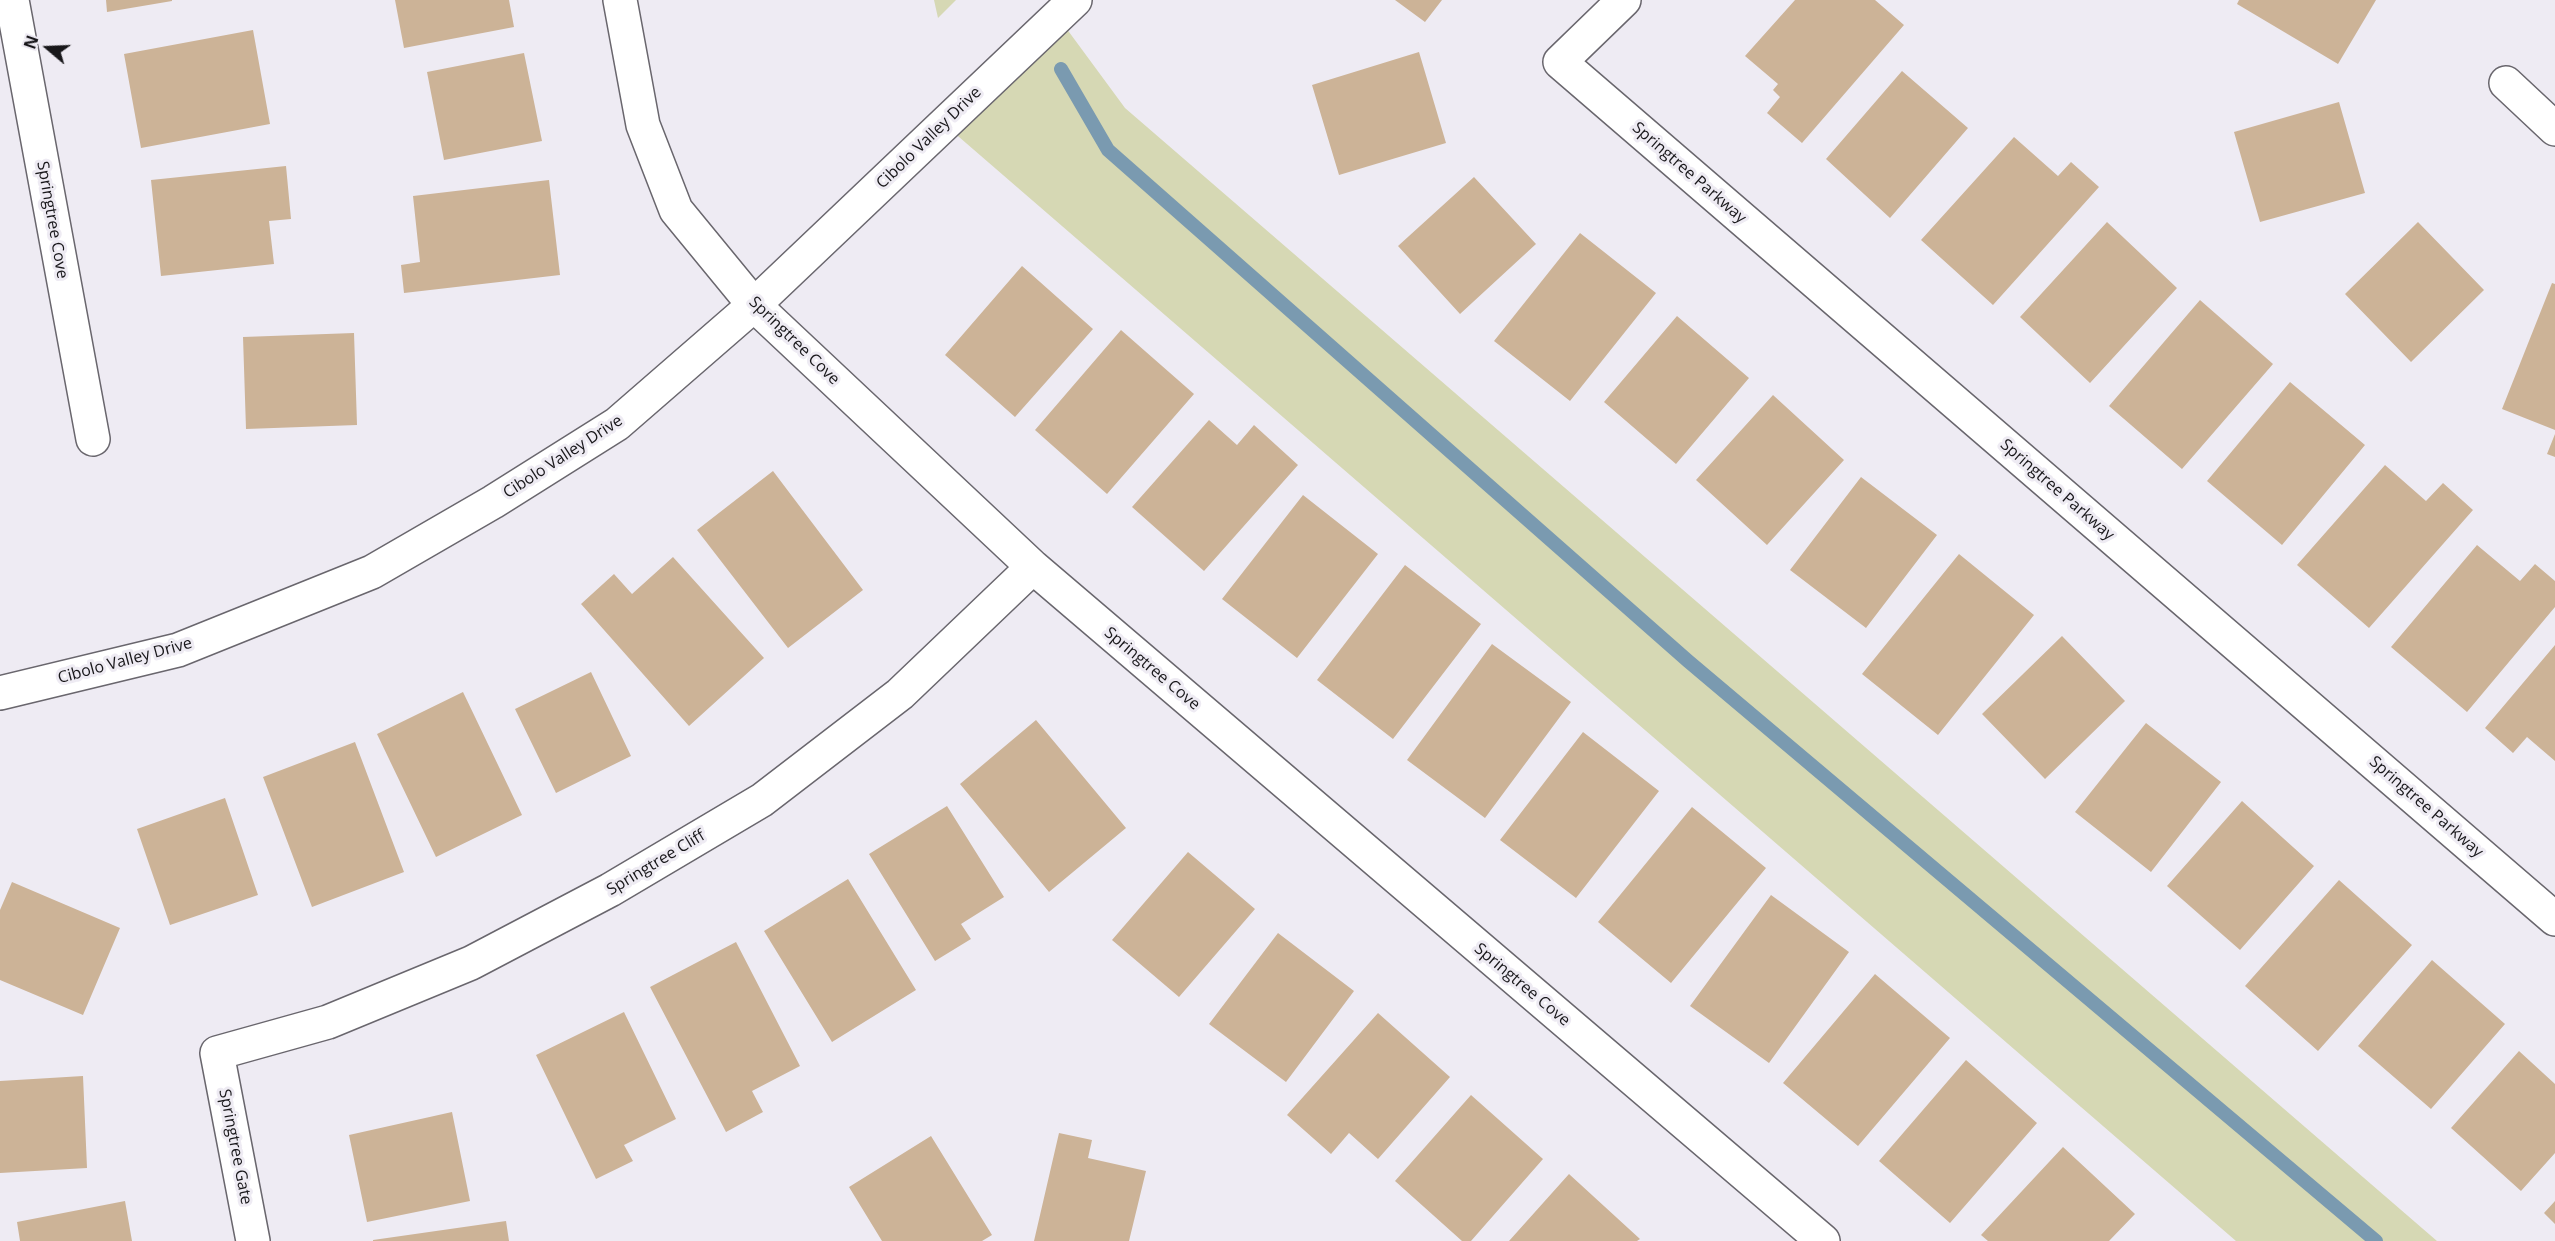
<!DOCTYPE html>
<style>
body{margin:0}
#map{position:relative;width:2555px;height:1241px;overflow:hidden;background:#eeebf3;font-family:"Open Sans",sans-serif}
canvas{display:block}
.north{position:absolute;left:18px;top:18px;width:60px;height:60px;-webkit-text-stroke:4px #eeebf3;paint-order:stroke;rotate:289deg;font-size:16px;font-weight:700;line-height:24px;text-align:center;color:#18171a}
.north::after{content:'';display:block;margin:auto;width:21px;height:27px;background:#18171a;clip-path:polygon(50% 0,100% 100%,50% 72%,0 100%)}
</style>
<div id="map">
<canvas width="2555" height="1241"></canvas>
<div class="north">N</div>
</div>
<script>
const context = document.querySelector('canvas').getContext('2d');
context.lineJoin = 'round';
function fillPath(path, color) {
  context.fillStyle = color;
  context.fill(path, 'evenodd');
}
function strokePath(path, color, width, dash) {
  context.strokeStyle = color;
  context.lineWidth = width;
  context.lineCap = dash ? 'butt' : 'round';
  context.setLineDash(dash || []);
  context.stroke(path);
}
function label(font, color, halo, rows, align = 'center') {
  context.font = font + ' "Open Sans",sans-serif';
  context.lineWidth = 6;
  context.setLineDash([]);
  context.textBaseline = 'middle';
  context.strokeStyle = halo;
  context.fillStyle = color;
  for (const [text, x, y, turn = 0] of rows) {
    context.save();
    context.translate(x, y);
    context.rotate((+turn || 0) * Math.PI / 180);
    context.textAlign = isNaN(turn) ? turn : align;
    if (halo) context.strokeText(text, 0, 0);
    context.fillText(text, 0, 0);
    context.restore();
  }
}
fillPath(new Path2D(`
 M934 0H956L938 18Z
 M1058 17 1125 108 2437 1241H2236L944 124Z`), '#d6d8b4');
strokePath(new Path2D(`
 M1061 69 1108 150 1688 661 2376 1241`), '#7a9ab0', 14);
fillPath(new Path2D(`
 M106 0H172V1L107 12Z
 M395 0H509L514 27 404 48Z
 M1395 0H1442L1425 22Z
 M1795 0H1875L1904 25 1802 143 1767 113 1780 97 1773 90 1778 84 1745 56Z
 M2239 0H2376L2338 64 2237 4Z
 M253 30 270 124 141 148 124 54Z
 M1419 52 1446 143 1339 175 1312 85Z
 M524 53 542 141 444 160 427 72Z
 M1902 71 1968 128 1890 218 1826 159Z
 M2339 102 2365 193 2260 222 2234 132Z
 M2014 137 2058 176 2071 162 2099 187 1993 305 1921 240Z
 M286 166 291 219 269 221 274 264 161 276 151 180Z
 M1474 177 1536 244 1460 314 1398 246Z
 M549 180 560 275 404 293 401 265 420 262 413 196Z
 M2107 222 2177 288 2090 383 2020 317Z
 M2418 222 2484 290 2411 362 2345 294Z
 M1580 233 1656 293 1570 401 1494 341Z
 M1022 266 1093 329 1015 417 945 355Z
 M2552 283 2555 284V430L2502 409Z
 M2200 300 2273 364 2182 469 2109 406Z
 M1677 316 1749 378 1676 464 1604 402Z
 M1121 330 1194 394 1107 494 1035 430Z
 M354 333 357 425 246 429 243 337Z
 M2290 382 2365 445 2282 545 2207 481Z
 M1773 395 1844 460 1767 545 1696 480Z
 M1209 420 1237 445 1254 425 1298 465 1204 571 1132 507Z
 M2555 434V457L2547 454Z
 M2385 465 2426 501 2443 483 2473 510 2369 628 2297 565Z
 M773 471 863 590 788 648 697 530Z
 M1861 477 1937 535 1866 628 1790 570Z
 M1303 495 1378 554 1297 658 1222 599Z
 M2477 545 2520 581 2535 564 2555 581V607L2467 712 2391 647Z
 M1959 554 2034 615 1938 735 1862 674Z
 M673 557 764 658 689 726 581 604 614 574 632 594Z
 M1405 565 1481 624 1393 739 1317 680Z
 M2062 636 2125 701 2045 779 1982 714Z
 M1492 644 1571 702 1485 818 1407 760Z
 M2555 645V761L2527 737 2513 753 2485 728Z
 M591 672 631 756 556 793 515 709Z
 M463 692 522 815 436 857 377 734Z
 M1036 720 1126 828 1049 892 960 784Z
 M2146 723 2221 782 2151 872 2075 812Z
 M1583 732 1659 791 1576 898 1500 840Z
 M355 742 404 872 312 907 263 777Z
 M225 798 258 895 170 925 137 829Z
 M2242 801 2314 866 2240 950 2167 886Z
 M947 806 1004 897 961 924 971 939 935 961 869 854Z
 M1692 807 1766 868 1671 983 1598 922Z
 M1188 852 1255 909 1179 997 1112 940Z
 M848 879 916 990 832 1042 764 931Z
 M2339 880 2412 945 2318 1051 2245 986Z
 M12 882 120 928 83 1015 0 980V910Z
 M1771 895 1849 952 1769 1063 1690 1006Z
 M1278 933 1354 991 1286 1082 1209 1024Z
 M736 942 800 1066 752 1091 763 1112 726 1132 650 987Z
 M2432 960 2505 1024 2431 1109 2358 1046Z
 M1875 974 1950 1038 1858 1146 1783 1083Z
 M624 1012 676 1119 624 1145 633 1161 596 1179 536 1055Z
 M1378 1013 1450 1077 1378 1159 1349 1133 1331 1154 1287 1115Z
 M2519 1051 2555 1084V1153L2521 1191 2451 1128Z
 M1966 1060 2037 1123 1950 1223 1879 1161Z
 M83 1076 87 1168 0 1173V1081Z
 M1471 1095 1543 1159 1471 1241H1462L1395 1181Z
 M452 1112 470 1201 367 1222 349 1135Z
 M1059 1133 1092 1140 1088 1158 1146 1171 1129 1241H1034Z
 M931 1136 992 1235 982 1241H882L849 1187Z
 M2063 1147 2135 1214 2109 1241H1988L1981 1235Z
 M1569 1174 1640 1239 1637 1241H1509Z
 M125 1201 132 1241H20L17 1222Z
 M2555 1201V1224L2544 1213Z
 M506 1221 509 1241H373V1240Z`), '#ccb397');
const street = new Path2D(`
 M12 0 93 439
 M620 0 643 125 676 210 754 305 1033 567 1823 1241
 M1624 0 1560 62 2555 919
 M2506 83 2555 129
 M253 1241 217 1053 328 1022 471 963 610 890 762 800 900 694 1033 567`);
const secondary = new Path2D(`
 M0 693 178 650 372 572 493 502 617 424 754 305 1075 0`);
strokePath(street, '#69666d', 36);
strokePath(secondary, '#69666d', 36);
strokePath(street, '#fff', 33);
strokePath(secondary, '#fff', 33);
label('16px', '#18171a', '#eeebf3', [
 ["Cibolo Valley Drive",929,138,-44],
 ["Springtree Parkway",1689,173,41],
 ["Springtree Cove",52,220,80],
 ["Springtree Cove",794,341,44],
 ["Cibolo Valley Drive",563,457,-33],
 ["Springtree Parkway",2057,490,41],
 ["Cibolo Valley Drive",125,661,-15],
 ["Springtree Cove",1152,669,40],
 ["Springtree Parkway",2426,807,41],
 ["Springtree Cliff",656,863,-31],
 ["Springtree Cove",1522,985,40],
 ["Springtree Gate",235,1147,79]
]);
</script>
